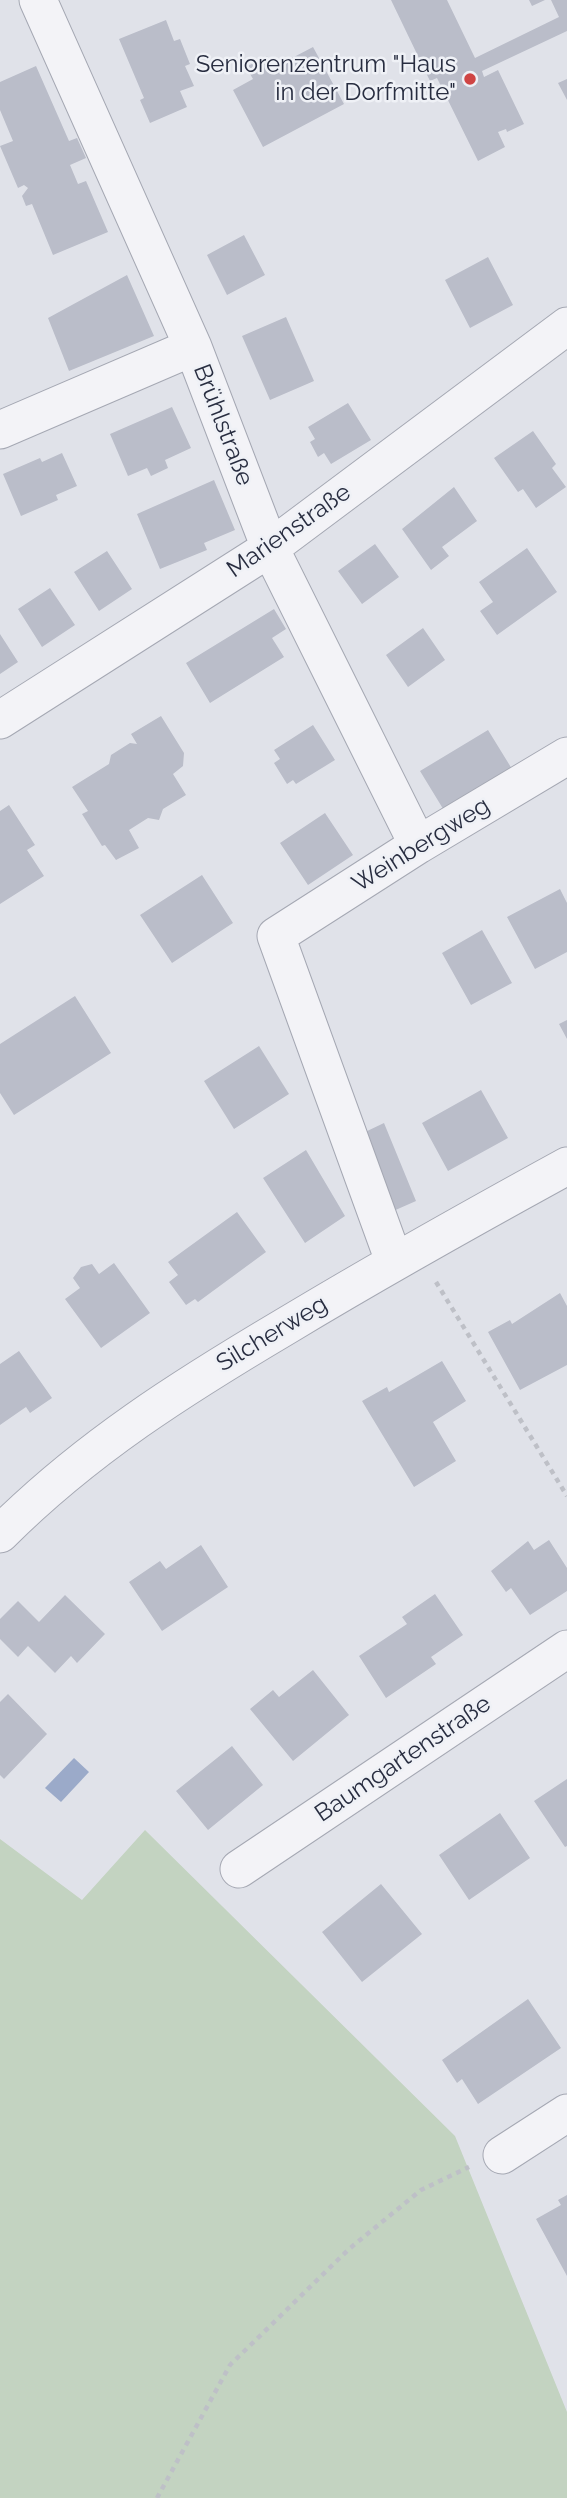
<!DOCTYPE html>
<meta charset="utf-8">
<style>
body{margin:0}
canvas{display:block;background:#e0e2e9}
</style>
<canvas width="567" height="2498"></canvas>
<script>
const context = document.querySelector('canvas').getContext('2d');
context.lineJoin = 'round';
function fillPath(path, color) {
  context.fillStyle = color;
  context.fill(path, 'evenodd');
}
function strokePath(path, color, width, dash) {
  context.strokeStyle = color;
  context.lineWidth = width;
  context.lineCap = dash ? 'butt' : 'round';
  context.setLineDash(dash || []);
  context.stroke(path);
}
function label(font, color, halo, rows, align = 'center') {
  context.font = font + ' Raleway,sans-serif';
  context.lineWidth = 5;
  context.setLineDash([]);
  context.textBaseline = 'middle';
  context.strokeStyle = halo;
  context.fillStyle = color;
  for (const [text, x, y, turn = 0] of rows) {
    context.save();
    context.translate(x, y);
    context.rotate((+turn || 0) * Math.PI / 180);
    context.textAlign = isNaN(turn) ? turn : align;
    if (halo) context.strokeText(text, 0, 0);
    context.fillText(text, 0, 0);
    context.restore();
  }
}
fillPath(new Path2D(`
 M145 1830 455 2136 567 2412V2498H0V1839L82 1900Z`), '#c3d3c1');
fillPath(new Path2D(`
 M74 1758 89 1772 61 1802 45 1788Z`), '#9baac9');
fillPath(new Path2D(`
 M391 0H447L475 58 559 17 551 0H567V31L482 71 484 77 498 70 524 124 507 132 506 129 498 132 505 147 478 161 437 78 430 81Z
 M529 0H545L532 6Z
 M166 20 174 41 180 39 190 64 185 66 194 86 180 91 187 107 150 123 140 100 144 98 119 39Z
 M313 47 344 104 263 147 233 90 253 79 246 67 267 56 273 68Z
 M36 66 69 141 77 138 86 158 70 165 78 184 86 181 108 232 53 255 32 204 26 206 22 196 28 188 24 185 18 188 0 146 13 141 0 110V82Z
 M567 79V100L558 83Z
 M244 235 265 275 227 295 207 255Z
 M488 257 513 305 470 328 445 280Z
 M127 275 154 336 69 371 48 318Z
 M286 317 314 381 270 400 242 336Z
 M348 403 371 440 331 464 324 453 318 457 310 442 315 439 308 427Z
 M172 407 191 448 165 460 168 468 151 476 147 468 128 476 110 434Z
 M533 431 556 464 552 468 566 487 536 508 523 489 518 492 494 458Z
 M62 453 77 486 56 495 58 500 21 516 3 474 40 458 42 462Z
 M214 480 235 530 204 543 207 550 160 569 137 514Z
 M454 487 477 521 442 547 449 556 431 570 402 529Z
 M375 544 399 577 362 604 338 571Z
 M527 548 557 592 497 635 480 611 493 602 479 582Z
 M107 551 132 589 99 611 74 572Z
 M50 588 75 625 42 647 18 609Z
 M274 609 286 629 272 638 284 657 210 703 186 663Z
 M423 628 445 660 408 687 386 655Z
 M0 634 18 662 0 674Z
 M161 716 184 753 183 766 173 774 186 795 163 809 159 820 148 818 129 830 139 848 116 860 105 845 102 846 82 814 88 811 72 787 109 764 111 755 130 743 137 744 131 734Z
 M313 725 335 760 296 784 293 780 287 784 274 763 280 759 274 750Z
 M488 730 512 769 445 812 420 771Z
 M9 805 35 845 27 850 44 876 0 904V811Z
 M325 813 353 855 308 885 280 843Z
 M202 875 233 923 172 963 140 915Z
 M560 889 567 903V952L535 969 507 917Z
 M482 930 512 983 471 1005 442 953Z
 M75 996 111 1053 14 1115 0 1093V1044Z
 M567 1020V1039L559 1024Z
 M259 1046 289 1094 234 1129 204 1081Z
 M481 1090 508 1138 448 1171 422 1123Z
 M384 1123 416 1201 391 1212 363 1133Z
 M306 1150 345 1216 305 1243 263 1178Z
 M237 1212 266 1252 198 1302 195 1299 186 1305 169 1282 178 1275 168 1262Z
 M114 1263 150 1313 101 1348 65 1299 80 1288 73 1278 81 1267 92 1264 99 1274Z
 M560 1293 567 1306V1365L520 1390 488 1332 510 1320 512 1324Z
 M19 1351 52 1398 30 1413 26 1407 0 1425V1364Z
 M442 1361 466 1401 433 1422 456 1461 414 1487 362 1401 387 1387 389 1392Z
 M549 1540 567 1568V1591L530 1615 511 1588 506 1592 491 1571 528 1541 534 1550Z
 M201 1545 228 1587 162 1631 129 1582 160 1561 166 1569Z
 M435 1594 463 1635 431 1657 436 1664 386 1698 359 1656 407 1624 402 1617Z
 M65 1595 105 1634 77 1663 71 1656 55 1673 28 1646 18 1657 0 1639V1619L18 1601 39 1622Z
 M313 1670 349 1715 293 1761 250 1709 273 1690 279 1697Z
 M8 1694 47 1734 4 1779 0 1775V1702Z
 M232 1746 263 1785 208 1830 176 1791Z
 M567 1779V1846L565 1847 534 1801Z
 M500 1813 530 1858 469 1900 439 1855Z
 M381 1884 422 1934 362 1982 322 1932Z
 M528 1999 561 2048 478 2104 462 2079 457 2083 442 2060Z
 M567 2195V2276L536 2219 561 2205 558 2200Z`), '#babdc9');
const minor = new Path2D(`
 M38 0 193 347 270 548 418 845
 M0 430 193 347
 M0 720 270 548 567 326
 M394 1261 276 936 418 845 567 756
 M0 1534C86 1448 183 1387 286 1326 379 1270 472 1218 567 1166
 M239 1869 567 1649
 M502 2155 567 2113`);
strokePath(minor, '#a5a8b3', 39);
strokePath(new Path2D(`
 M436 1282 567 1496
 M157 2498 230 2365 349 2249 421 2190 469 2167`), '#bec0c7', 4.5, [5, 5]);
strokePath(minor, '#f3f3f7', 37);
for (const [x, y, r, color] of [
 [470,79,7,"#cf4544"]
]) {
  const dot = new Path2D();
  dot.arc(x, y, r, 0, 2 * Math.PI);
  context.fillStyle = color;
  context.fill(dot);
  strokePath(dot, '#eff1f6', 2.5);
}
label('24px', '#282d40', '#eff1f6', [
 ["Seniorenzentrum \"Haus",456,65],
 ["in der Dorfmitte\"",456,93]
], 'right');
label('24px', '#282d40', '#eff1f6', [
 ["Brühlstraße",223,425,69],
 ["Marienstraße",289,531,-35],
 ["Weinbergweg",421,845,-32],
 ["Silcherweg",272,1334,-31],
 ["Baumgartenstraße",403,1759,-34]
]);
</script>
